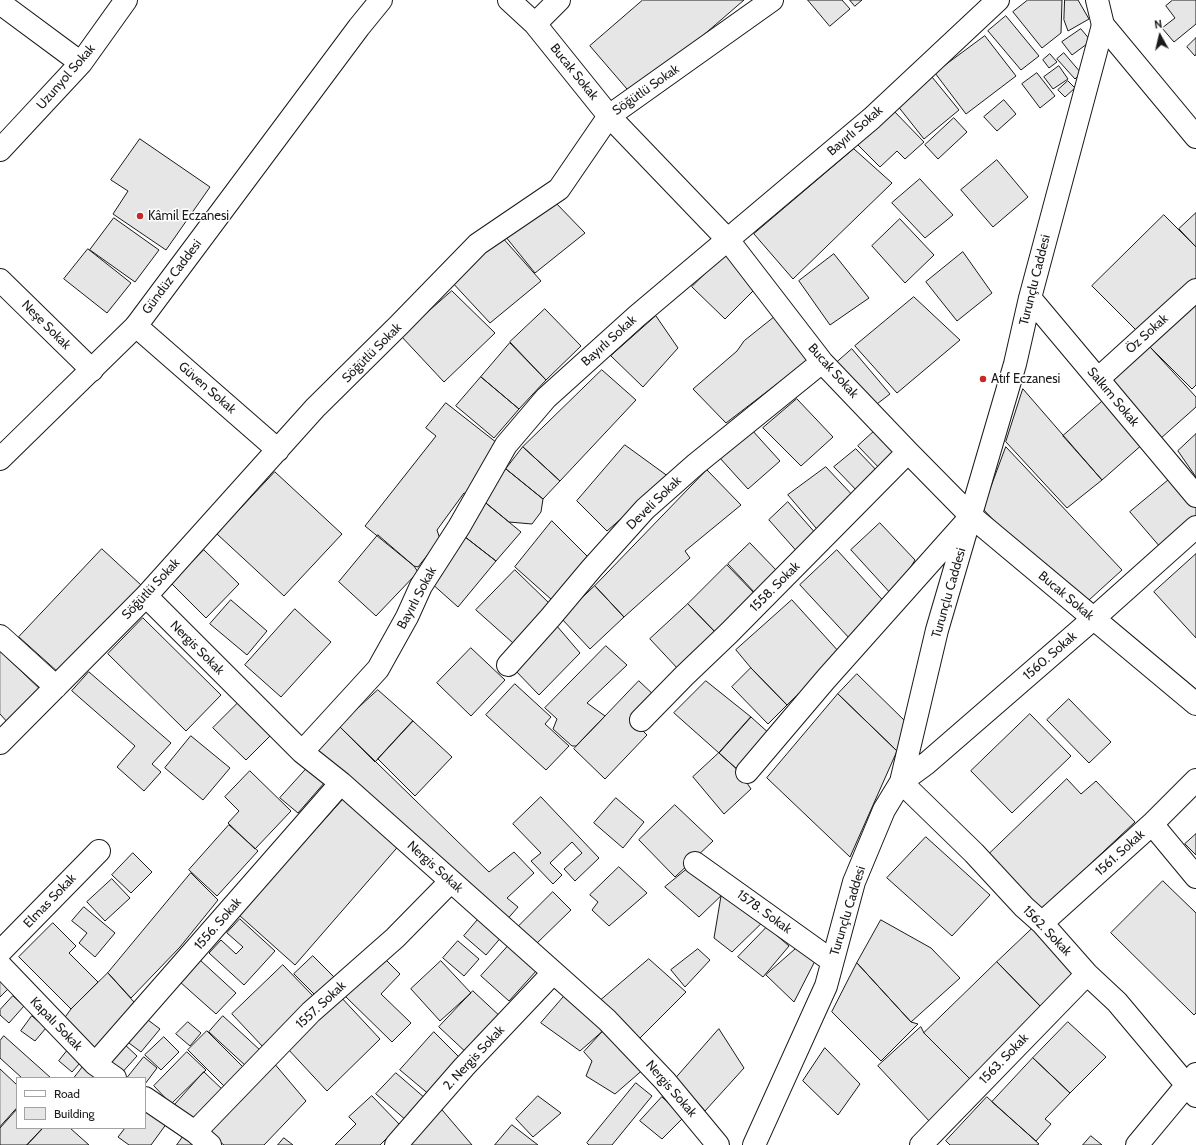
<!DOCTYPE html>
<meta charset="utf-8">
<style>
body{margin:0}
#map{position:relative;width:1196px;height:1145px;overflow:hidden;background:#fff;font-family:Cabin,sans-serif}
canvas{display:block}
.legend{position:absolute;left:16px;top:1077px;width:130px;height:52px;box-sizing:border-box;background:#fff;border:1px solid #a3a3a3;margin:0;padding:5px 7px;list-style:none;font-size:12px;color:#1a1a1a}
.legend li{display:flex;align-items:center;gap:8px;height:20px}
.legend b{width:20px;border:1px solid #a3a3a3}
.north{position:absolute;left:1140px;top:16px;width:40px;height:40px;-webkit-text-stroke:3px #fff;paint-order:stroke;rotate:352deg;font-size:11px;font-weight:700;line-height:16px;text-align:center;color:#1a1a1a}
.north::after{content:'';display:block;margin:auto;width:14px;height:18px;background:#1a1a1a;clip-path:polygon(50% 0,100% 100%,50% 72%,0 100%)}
</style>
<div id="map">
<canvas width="1196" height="1145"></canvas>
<ul class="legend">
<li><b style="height:5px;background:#fff"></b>Road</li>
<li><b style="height:11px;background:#e6e6e6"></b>Building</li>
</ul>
<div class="north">N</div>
</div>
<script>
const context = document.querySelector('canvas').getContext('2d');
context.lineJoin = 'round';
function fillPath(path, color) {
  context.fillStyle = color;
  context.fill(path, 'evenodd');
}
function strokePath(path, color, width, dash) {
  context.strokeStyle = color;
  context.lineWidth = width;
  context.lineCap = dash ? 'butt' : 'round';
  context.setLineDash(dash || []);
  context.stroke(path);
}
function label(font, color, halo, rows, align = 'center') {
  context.font = font + ' Cabin,sans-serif';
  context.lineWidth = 3;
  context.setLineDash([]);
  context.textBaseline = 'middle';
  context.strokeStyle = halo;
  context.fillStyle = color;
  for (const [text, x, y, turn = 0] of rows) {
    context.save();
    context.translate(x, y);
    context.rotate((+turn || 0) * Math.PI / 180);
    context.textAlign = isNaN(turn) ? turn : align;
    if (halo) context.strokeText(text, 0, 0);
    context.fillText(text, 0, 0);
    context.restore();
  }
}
const building = new Path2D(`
 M643 0H744L633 96 590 46Z
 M808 0H842L850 9 830 26Z
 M850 0H862L855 6Z
 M1028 0H1062L1061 33 1042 48 1013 12Z
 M1065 0H1078L1089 19 1068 31 1064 20Z
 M1173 0H1196V24L1174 42 1162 28 1175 18 1166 6Z
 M1006 16 1039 56 1021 70 988 31Z
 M1081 29 1091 41 1072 55 1062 42Z
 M985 36 1016 76 966 114 935 73Z
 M1196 38V54L1195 56 1187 47Z
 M1064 53 1081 73 1075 79 1057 59Z
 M1050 54 1057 62 1049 68 1043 60Z
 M1059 66 1068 79 1053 89 1044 77Z
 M1037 73 1055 96 1040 108 1022 84Z
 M932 77 959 110 924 139 897 105Z
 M1068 81 1075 88 1065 97 1058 90Z
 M1004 100 1016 114 997 131 984 117Z
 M891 108 924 142 905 159 897 151 880 167 855 142Z
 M954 118 967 132 938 159 925 145Z
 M140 139 210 187 166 250 113 214 128 191 111 180Z
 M854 149 892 183 793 279 754 234Z
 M997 160 1028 197 993 227 961 190Z
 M920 179 953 215 925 238 892 203Z
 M553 200 585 233 535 273 505 236Z
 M1196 213V247L1179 229Z
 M1164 215 1196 247V279L1140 334 1092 286Z
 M114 218 159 250 135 282 90 250Z
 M900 219 934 255 905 283 872 246Z
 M501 236 541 281 490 323 450 280Z
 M88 249 131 283 107 313 64 279Z
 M963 252 992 293 957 321 926 282Z
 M725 254 758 286 725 319 692 287Z
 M834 254 869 298 830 325 799 281Z
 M452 291 495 333 444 382 401 336Z
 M914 297 960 340 897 393 855 346Z
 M1196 303V385L1192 389 1150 347Z
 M545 309 581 346 546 380 510 342Z
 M777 315 812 357 726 423 693 389 737 351 744 341Z
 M656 316 678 348 643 387 611 356Z
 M510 343 546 380 519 409 481 377Z
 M1150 347 1196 397V407L1160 439 1109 384Z
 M852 349 890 394 873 407 835 364Z
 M602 370 636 400 560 481 523 447Z
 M481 377 519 409 494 438 456 406Z
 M1023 389 1102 480 1067 508 1006 442Z
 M797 399 833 437 801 466 763 428Z
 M1105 399 1144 443 1102 480 1063 436Z
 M446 403 506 450 470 495 464 493 437 530 440 539 418 567 414 566 365 526 436 436 426 428Z
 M880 426 904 452 883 472 858 446Z
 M751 429 780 461 748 489 719 457Z
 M1196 434V477L1178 451Z
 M625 445 669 477 607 531 577 501Z
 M523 447 560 481 543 499 506 469Z
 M1006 447 1122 570 1078 610 983 509Z
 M856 449 881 475 861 495 834 467Z
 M826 467 856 499 822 535 788 495Z
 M506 469 543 499 541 512 532 524 509 522 481 499Z
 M707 470 741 505 685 551 690 558 624 617 595 586Z
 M275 472 342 534 284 596 217 534Z
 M1171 478 1196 507V518L1161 548 1130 512Z
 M481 499 521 532 496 561 460 533Z
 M788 502 818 536 800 555 769 520Z
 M552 521 590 559 552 600 515 567Z
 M880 523 915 560 893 596 851 550Z
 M460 533 496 561 458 607 430 582Z
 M378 535 414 566 418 572 376 616 339 582Z
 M750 543 778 572 755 593 728 564Z
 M102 549 141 585 59 673 19 637Z
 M204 550 239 584 206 618 171 583Z
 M837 550 888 606 851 640 800 585Z
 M1196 554V638L1154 592Z
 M727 565 756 595 717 634 688 604Z
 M515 570 550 604 513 643 476 610Z
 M595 586 624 617 590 649 561 618Z
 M231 600 267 631 247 655 210 624Z
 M792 600 840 653 787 705 751 668 736 650Z
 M688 604 717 634 679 670 650 639Z
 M295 609 331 642 281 697 245 665Z
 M143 618 221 695 186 731 108 654Z
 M556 625 580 653 539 695 514 669Z
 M606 646 627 665 587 703 605 716 576 746H572L553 729 557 719 545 708Z
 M471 648 505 680 471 716 437 683Z
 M0 651 42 691 9 724 0 714Z
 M751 668 787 705 768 724 732 687Z
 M89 672 171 743 152 764 161 772 144 791 117 767 135 746 72 691Z
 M857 674 906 722 897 751 838 694Z
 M639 681 656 697 633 721 647 735 605 779 574 749Z
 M706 681 751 717 719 753 674 713Z
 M515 684 551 717 545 724 569 746 546 770 486 715Z
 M378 690 413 721 375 762 339 726Z
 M838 694 897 751 850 857 767 778Z
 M242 699 275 731 246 760 213 728Z
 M1069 699 1111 742 1089 763 1047 720Z
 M1030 714 1071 756 1012 813 971 771Z
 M751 717 771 735 739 771 719 753Z
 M413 721 452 757 415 796 378 759Z
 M339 726 489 872 514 852 534 873 507 898 518 907 504 923 317 752Z
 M191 736 230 768 203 800 165 768Z
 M719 753 739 771 751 789 724 814 693 777Z
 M308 767 325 782 298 813 280 798Z
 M250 771 291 811 255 849 228 823 239 811 225 797Z
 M1067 779 1081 794 1096 781 1135 822 1037 914 986 857Z
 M348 794 402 842 295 965 239 915Z
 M541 797 599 858 575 881 564 869 582 853 572 842 550 863 562 875 553 884 531 861 541 853 513 824Z
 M616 798 644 822 623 848 594 823Z
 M675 805 713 841 675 877 639 840Z
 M229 825 258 851 217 896 189 870Z
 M1196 834V855L1185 844Z
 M926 837 990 895 952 936 887 878Z
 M133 853 152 872 131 893 112 875Z
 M697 861 727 890 699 917 665 887Z
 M619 867 647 893 609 926 592 910 598 902 590 895Z
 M191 873 218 900 180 947 131 998 108 973Z
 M112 879 130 898 105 921 87 902Z
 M1163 881 1196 913V1013L1194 1015 1111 933Z
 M739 889 771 914 732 952 714 938 721 896Z
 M553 892 571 910 535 945 519 926Z
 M84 907 115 933 95 957 79 943 87 933 72 921Z
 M481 916 503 935 486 955 464 936Z
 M240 919 275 951 244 985 209 953 221 940 236 954 243 947 227 933Z
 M881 920 931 948 960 978 911 1022 857 963Z
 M53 923 76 946 69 953 98 982 71 1009 19 957Z
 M1036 925 1082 973 1044 1010 997 962Z
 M767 927 789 946 763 977 738 957Z
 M458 941 479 959 464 976 443 958Z
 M509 945 537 970 509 1001 481 976Z
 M799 946 816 959 794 1002 766 975Z
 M698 949 710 960 685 987 671 970Z
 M313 956 337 980 318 998 294 974Z
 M383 957 400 974 381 994 411 1023 392 1042 345 996Z
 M649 959 686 992 639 1039 601 1000Z
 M200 960 236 993 216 1014 180 982Z
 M441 961 471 993 440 1021 411 989Z
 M997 962 1044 1010 973 1082 924 1033Z
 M857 963 911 1022 918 1024 881 1061 832 1012Z
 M283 965 315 998 264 1048 232 1014Z
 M108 973 134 1002 96 1051 63 1020 71 1009Z
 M0 976 11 986 0 997Z
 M473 991 503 1019 469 1055 439 1027Z
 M567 993 605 1029 580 1051 541 1023Z
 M339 995 380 1039 327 1091 287 1048Z
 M13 996 24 1006 9 1023 0 1015V1010Z
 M32 1016 46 1028 35 1041 21 1031Z
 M223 1016 261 1051 247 1067 209 1032Z
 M144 1017 160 1029 141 1052 125 1040Z
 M188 1022 201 1033 190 1046 176 1034Z
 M1068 1022 1106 1057 1070 1093 1033 1058Z
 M921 1027 924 1033 973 1082 931 1123 878 1066Z
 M605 1029 646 1067 615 1094 586 1076 592 1061 584 1052Z
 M719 1029 744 1068 705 1111 676 1078Z
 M207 1031 245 1069 226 1088 188 1050Z
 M434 1032 463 1061 431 1096 400 1070Z
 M4 1036 51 1078H22L0 1058V1041Z
 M164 1037 179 1052 161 1070 145 1055Z
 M122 1042 137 1056 119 1076 104 1062Z
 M825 1048 860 1084 838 1115 803 1081Z
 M67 1051 80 1063 72 1072 59 1061Z
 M187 1052 206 1070 171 1104 154 1086Z
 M144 1057 157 1068 145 1084V1078H127Z
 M1033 1058 1070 1093 1045 1119 1051 1124 1036 1141 992 1102Z
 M273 1062 306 1101 264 1145H224L204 1130Z
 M85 1064 103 1078H74Z
 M0 1069 17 1085V1109L0 1128Z
 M204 1072 223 1090 191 1129 171 1109Z
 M396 1073 426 1099 407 1121 376 1094Z
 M636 1083 652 1096 612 1145H589L587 1143Z
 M372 1096 400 1125 380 1145H335L356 1124 349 1117Z
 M538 1096 561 1113 533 1137 516 1119Z
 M662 1097 684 1117 662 1139 640 1121Z
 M987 1097 1039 1144 1037 1145H950L946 1141Z
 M437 1104 472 1145H406Z
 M145 1107 167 1123 151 1145H129L118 1137 125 1128H145Z
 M17 1108V1128H43L27 1145H0V1127Z
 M512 1125 538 1145H495Z
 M43 1128H70L89 1145H27Z
 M187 1131 197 1145H177Z
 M1091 1136 1102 1145H1083Z
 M284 1138 293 1145H278Z`);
fillPath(building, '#e6e6e6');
strokePath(building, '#1a1a1a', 1);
const minor = new Path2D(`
 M509 0 535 24 609 116 728 240 822 362 908 452 971 516 1196 704
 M0 3 81 63
 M535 24 559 0
 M0 150 81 63 126 0
 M0 280 92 370
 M1030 298 1196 496
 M136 326 278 450
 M1098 379 1196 290
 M1196 527 1093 619 927 763 901 782 974 853 1024 907 1042 923 1087 974 1117 1002 1196 1096
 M146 596 302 752 341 783 607 1020 665 1081 718 1145
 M0 636 56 687
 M508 665 550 618 592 568 645 509 696 464 822 362
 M641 720 684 676 729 633 908 452
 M0 743 146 596 315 408 399 325 478 244 559 189 609 116 772 0
 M302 752 378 669 407 617 421 586 459 527 506 445 546 398 637 316 872 118 998 0
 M747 772 826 679 966 522
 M1152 824 1196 877
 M695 863 832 961
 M1042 923 1152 824 1196 780
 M0 952 99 851
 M0 965 95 1064 115 1078
 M95 1064 341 783
 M145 1098 195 1132 210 1145
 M195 1132 311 1012 395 938 451 881
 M396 1145 464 1067 553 973
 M754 1145 826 986 854 882 884 810 901 782 937 630 1015 364 1030 298 1103 25
 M921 1145 1087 974
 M1137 1145 1196 1074`);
const major = new Path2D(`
 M1097 0 1103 25 1196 137
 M0 459 136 326 359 27 381 0`);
strokePath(minor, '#1a1a1a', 24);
strokePath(major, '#1a1a1a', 24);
strokePath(minor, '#fff', 22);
strokePath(major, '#fff', 22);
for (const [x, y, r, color] of [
 [140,216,4,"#c62828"],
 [983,379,4,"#c62828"]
]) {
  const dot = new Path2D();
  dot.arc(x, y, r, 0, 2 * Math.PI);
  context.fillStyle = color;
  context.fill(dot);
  strokePath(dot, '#fff', 1.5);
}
label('13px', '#1a1a1a', '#fff', [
 ["Bucak Sokak",574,72,51],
 ["Uzunyol Sokak",66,77,-49],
 ["Söğütlü Sokak",646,90,-35],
 ["Bayırlı Sokak",855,131,-41],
 ["Gündüz Caddesi",172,277,-53],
 ["Turunçlu Caddesi",1035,280,-76],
 ["Neşe Sokak",46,325,45],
 ["Öz Sokak",1147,334,-42],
 ["Bayırlı Sokak",609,341,-42],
 ["Söğütlü Sokak",372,353,-45],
 ["Bucak Sokak",833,371,48],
 ["Güven Sokak",207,388,41],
 ["Salkım Sokak",1113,397,50],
 ["Develi Sokak",654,503,-44],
 ["1558. Sokak",775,587,-45],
 ["Söğütlü Sokak",151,589,-47],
 ["Turunçlu Caddesi",949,593,-74],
 ["Bucak Sokak",1066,596,40],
 ["Bayırlı Sokak",417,598,-62],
 ["Nergis Sokak",197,648,45],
 ["1560. Sokak",1050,656,-41],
 ["1561. Sokak",1120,853,-42],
 ["Nergis Sokak",435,867,42],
 ["Elmas Sokak",50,901,-46],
 ["Turunçlu Caddesi",848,911,-73],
 ["1578. Sokak",764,912,36],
 ["1556. Sokak",218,924,-49],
 ["1562. Sokak",1047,931,46],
 ["1557. Sokak",321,1005,-43],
 ["Kapalı Sokak",56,1024,46],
 ["2. Nergis Sokak",474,1058,-47],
 ["1563. Sokak",1004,1059,-46],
 ["Nergis Sokak",671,1089,49]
]);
label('13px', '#1a1a1a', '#fff', [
 ["Kâmil Eczanesi",148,216],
 ["Atıf Eczanesi",991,379]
], 'left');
</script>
